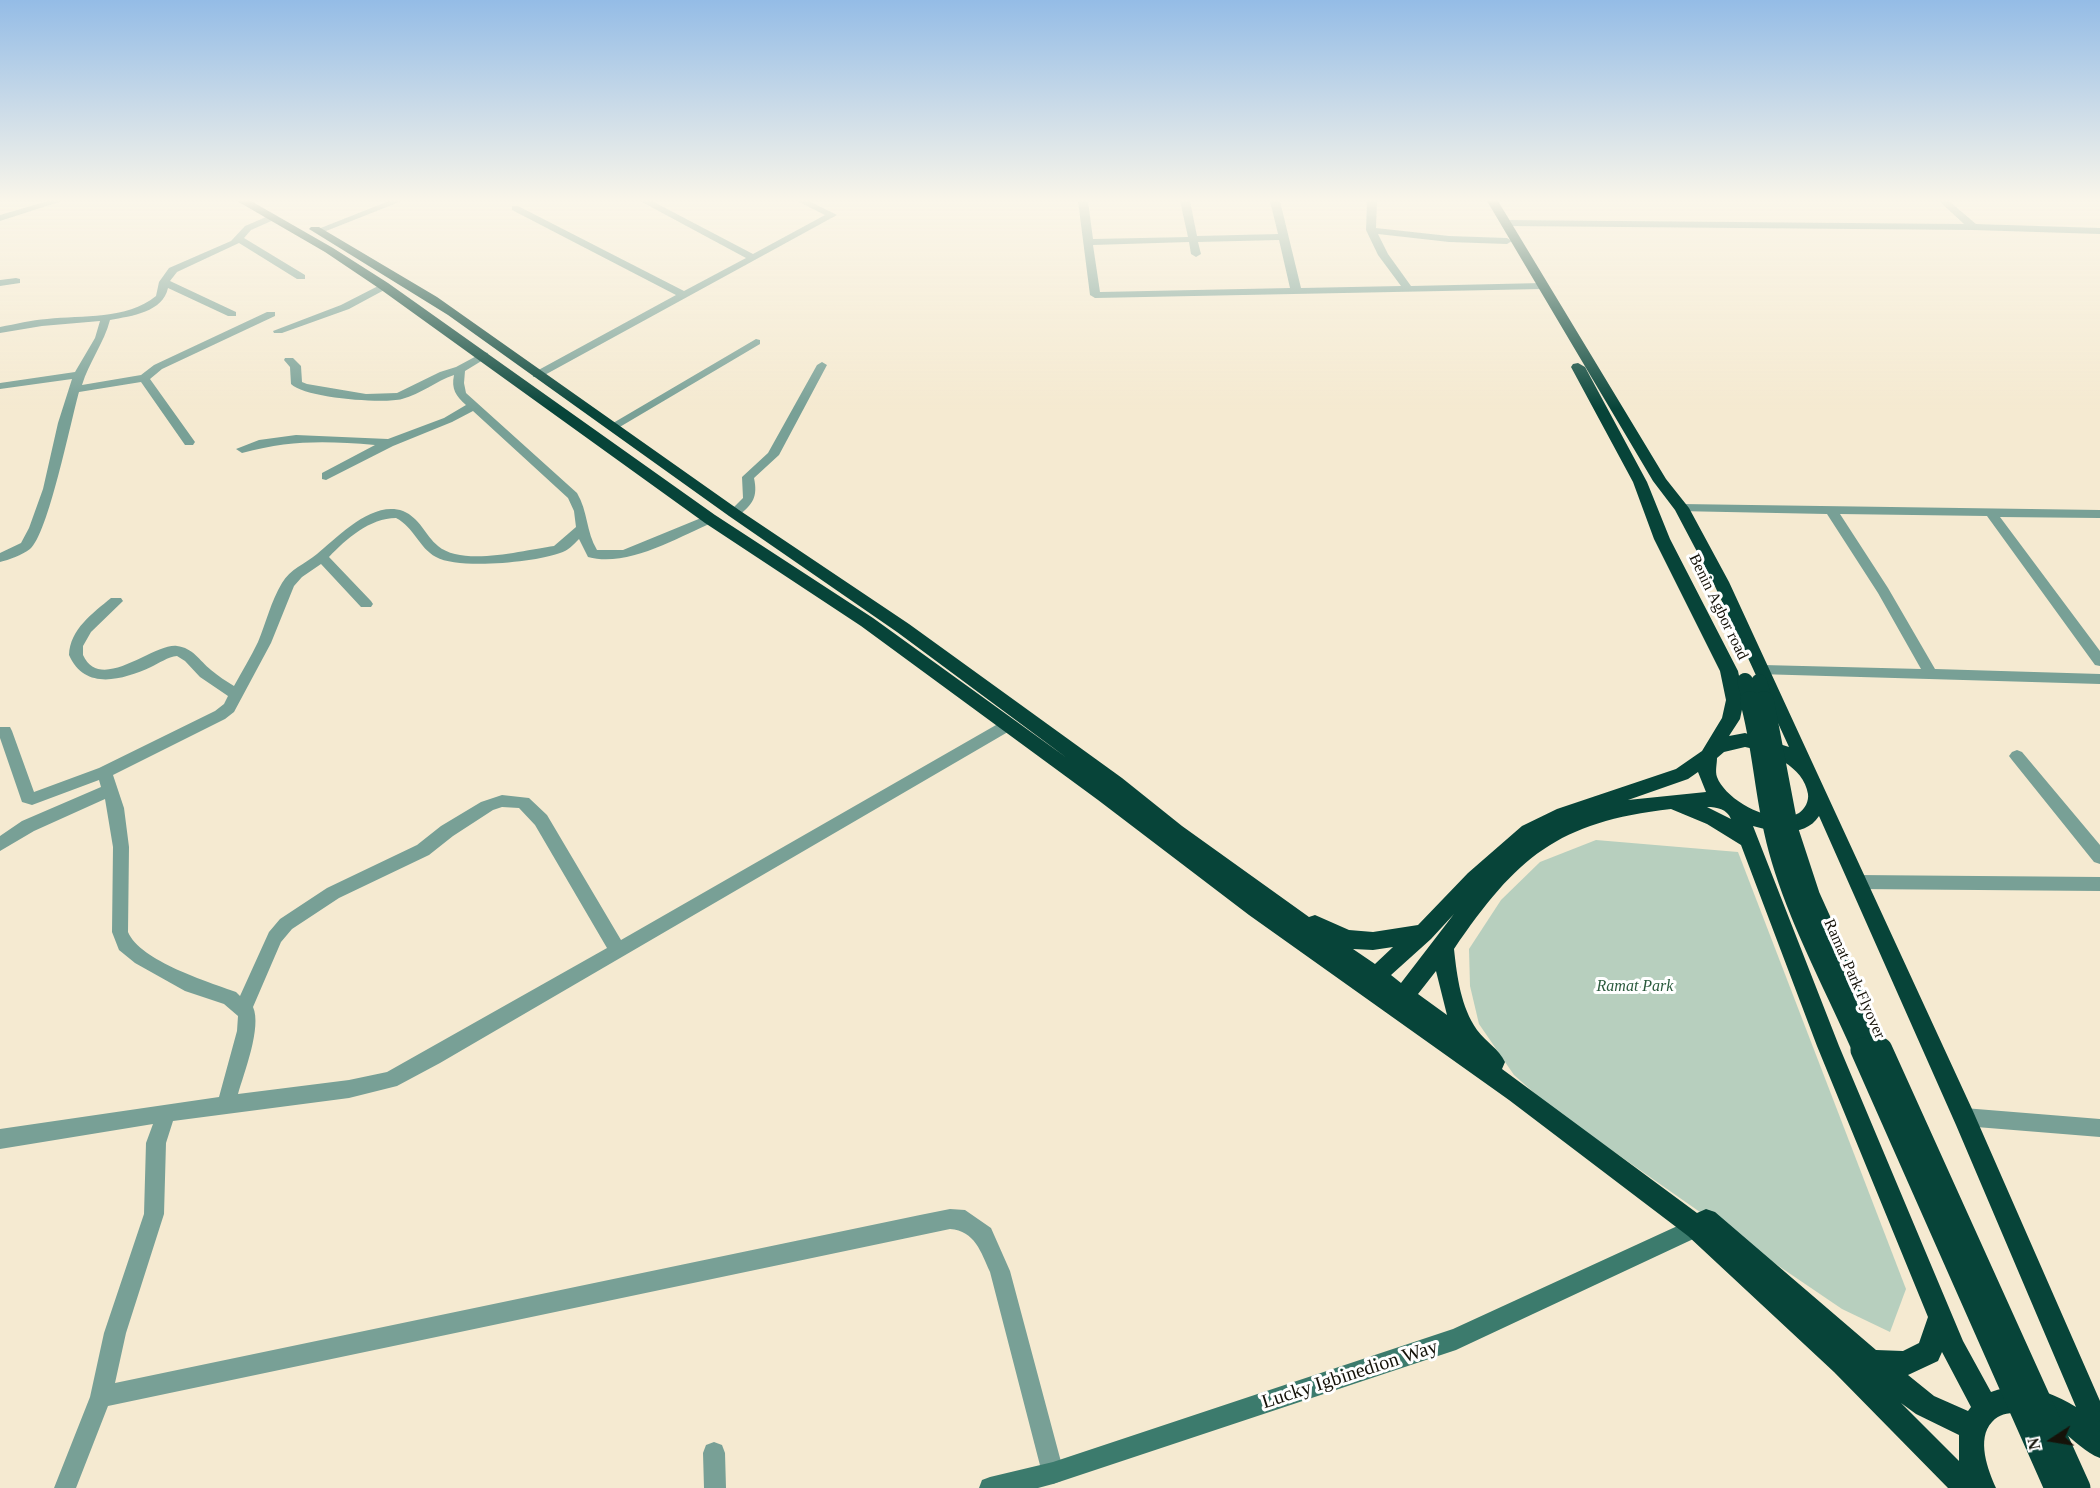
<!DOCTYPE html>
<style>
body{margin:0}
#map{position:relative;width:2100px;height:1488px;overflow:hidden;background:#f5ead1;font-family:"Times New Roman",serif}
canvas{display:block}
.north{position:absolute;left:2022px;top:1410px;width:60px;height:60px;-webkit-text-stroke:4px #fff;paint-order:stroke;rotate:258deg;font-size:16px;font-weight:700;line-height:24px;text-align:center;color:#151209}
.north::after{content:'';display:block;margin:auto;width:21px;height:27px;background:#151209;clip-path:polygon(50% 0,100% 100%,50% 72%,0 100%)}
</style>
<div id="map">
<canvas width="2100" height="1488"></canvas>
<div class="north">N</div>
</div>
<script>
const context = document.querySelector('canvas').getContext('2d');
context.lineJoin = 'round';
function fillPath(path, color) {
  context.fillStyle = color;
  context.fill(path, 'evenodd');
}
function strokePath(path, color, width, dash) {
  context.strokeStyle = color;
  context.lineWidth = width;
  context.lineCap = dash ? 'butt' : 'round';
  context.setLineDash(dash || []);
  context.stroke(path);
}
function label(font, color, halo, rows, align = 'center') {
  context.font = font + ' "Times New Roman",serif';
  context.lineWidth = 6;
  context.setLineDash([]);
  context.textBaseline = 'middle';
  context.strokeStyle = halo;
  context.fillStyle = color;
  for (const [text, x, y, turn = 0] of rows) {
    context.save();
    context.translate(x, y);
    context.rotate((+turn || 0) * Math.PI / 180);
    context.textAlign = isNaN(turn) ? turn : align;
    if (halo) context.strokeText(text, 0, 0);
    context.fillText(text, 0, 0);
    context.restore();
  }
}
fillPath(new Path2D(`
 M1596 840 1738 852 1906 1289 1890 1332 1842 1309 1727 1231 1550 1107 1514 1075 1479 1024 1470 986 1469 949 1501 900 1540 862Z`), '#b7cfbe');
fillPath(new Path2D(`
 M48 201H62L0 221V215Z
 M389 201H402L321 233 313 231Z
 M640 201H652L753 254 825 215 797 201H809L837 215 541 377H533V373L676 295 512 210V206H518L684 291 746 258Z
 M1078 201H1088L1093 239 1188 237 1180 201H1190L1197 236 1278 234 1270 201H1280L1301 288 1401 286 1378 255 1366 230 1367 201H1377L1376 228 1449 236 1507 238 1512 241 1507 244 1449 242 1378 234 1388 254 1411 286 1542 283 1547 286 1542 289 1095 298 1090 295ZM1279 240 1290 288 1100 292 1093 245 1189 242 1191 254 1196 257 1201 254 1198 242Z
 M1939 201H1949L1976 224 2100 228V234L1973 230 1506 226 1501 223 1506 220 1964 224Z
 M273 214 278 217 276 219 251 230 244 238 305 275V279H297L239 243 177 272 170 281 236 312V316H228L168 288C163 312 132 316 110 320 104 343 89 362 82 385L141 375 154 365 267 312H275V316L162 369 150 379 195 442 193 445H185L141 382 79 392C71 420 48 535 30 549 22 555 9 560 0 562V553L21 543 29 528 43 489 58 423 72 379 0 389V383L75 372 95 338 100 321 42 326 0 333V327C16 324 31 320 47 319 83 315 126 320 156 296L159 282 169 268 231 241 245 226Z
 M16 278 20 279V283L0 286V280Z
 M384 283 389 286 388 288 349 309 282 333H274L273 331 341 305Z
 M756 339 760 340V344L618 428H610L608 426Z
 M484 352 488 353V357L465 371 464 383 466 393 577 493C588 511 586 532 597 550H623L706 516 710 515 716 519 714 522C678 537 628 568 588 557L579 539C573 545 568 551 560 553 536 562 459 570 436 557 419 548 414 527 396 518 370 518 346 539 329 557L371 601 373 604 371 607H361L321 564 302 577 294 586 271 643 234 712 225 719 113 775 124 808 129 847 128 932C140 961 209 982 236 992L240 996 269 932 280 919 327 888 417 845 441 826 481 802 502 795 529 798 547 815 621 940 1003 721H1013L1015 725 1013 729 440 1063 397 1086 349 1098 173 1121 166 1143 164 1214 126 1333 115 1383 920 1215 950 1209 965 1210 991 1228 1010 1271 1064 1473 1061 1481 1053 1484 1045 1481 1042 1473 990 1272C981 1252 975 1231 950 1229L108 1406 76 1488H54L90 1397 104 1333 144 1214 146 1143 153 1124 0 1149V1129L219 1097 237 1031 238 1016 224 1004 185 991 135 963 119 950 112 932 113 847 105 799 34 831 0 851V836L22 821 101 787 99 780 32 805 22 802 0 738V727H10L12 731 34 792 99 768 215 711 224 704 228 696 200 677 185 661 177 656C168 657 159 663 151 667 122 680 85 691 69 655 70 629 93 613 111 598H121L123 601 91 632 83 646V655C101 694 153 643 177 646 193 648 199 660 211 670 218 676 226 681 234 686 242 671 251 657 258 642 266 623 271 601 282 583 290 569 305 564 317 554 338 537 372 500 403 511 420 518 425 535 438 546 463 567 524 550 554 546L576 527 574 511 568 498 473 411 452 422 393 446 326 480 322 479V473L375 445C325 441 291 440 242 453L236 449 259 440 296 435 388 439 444 418 466 405C456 396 451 389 454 375 436 381 421 394 402 399 383 404 305 398 291 384L290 367 284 360 285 358H293L301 366 302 382 307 384 366 394 397 393 440 372 456 367ZM502 807 519 808 535 825 607 948 387 1072 349 1080 238 1094C244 1073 262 1027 253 1007L281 942 292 929 339 898 429 855 453 836 493 810Z
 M822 362 827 365 779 455 754 478C758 497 753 504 738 516H730L728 513 743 498 742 477 768 453 817 365Z
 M1681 504 2100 510V518L2000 517 2100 651V666L2095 665 1987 516 1840 514 1888 588 1935 669 2100 674V684L1758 674 1756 670 1763 665 1921 669 1878 593 1827 514 1677 511 1675 508 1677 505Z
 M2017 750 2022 752 2100 845V864L2094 862 2012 760 2009 756 2012 752Z
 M1857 875 2100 877V891L1857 889 1851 887 1849 882 1851 877Z
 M1964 1108 2100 1119V1137L1964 1126 1957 1124 1955 1117 1957 1110Z
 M714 1442 722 1445 725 1453 726 1488H704L703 1453 706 1445Z`), '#78a096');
fillPath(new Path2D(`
 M1697 1217 1704 1220 1707 1227 1704 1234 1456 1350 1053 1484 1038 1488H979L982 1480 990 1477 1053 1462 1453 1329Z`), '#3c7b6d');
fillPath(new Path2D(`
 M237 201H251L333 248 388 283 715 515 873 618 1067 758 897 632 729 516 448 315 309 229 311 227H319L437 297 739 510 909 624 1122 778 1182 826 1309 917 1315 915 1349 930 1373 932 1418 925 1468 873 1522 826 1557 809 1676 769 1702 751 1722 718 1726 700 1720 671 1654 539 1633 482 1571 367 1573 364 1578 363 1585 367 1647 482 1670 539 1738 671 1744 700 1740 719 1729 736 1745 733 1789 747 1713 582 1675 510 1653 481 1487 201H1498L1666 479 1689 508 1729 582 1972 1109 2100 1401V1458C2070 1446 2056 1411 2017 1413 2007 1413 1999 1414 1992 1422 1976 1439 1988 1470 1996 1488H1948L1834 1372 1688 1236 1509 1100 1249 915 1098 800 861 626 705 523 380 289 325 252ZM1745 747C1769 752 1804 766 1808 794 1809 801 1805 809 1799 813 1775 827 1726 801 1717 777 1715 771 1717 764 1717 758L1724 752ZM1698 772 1706 792 1628 800 1688 779ZM1707 807C1717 807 1727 809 1731 819ZM1671 809 1707 824 1741 845 1817 1046 1928 1317 1919 1343 1903 1351 1876 1350 1715 1212 1706 1209 1697 1213 1502 1069 1505 1062C1499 1049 1486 1042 1477 1030 1461 1007 1457 977 1454 949 1517 857 1557 822 1671 809ZM1819 816 1956 1125 2076 1407C2049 1391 2022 1381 1991 1392L1963 1341 1839 1046 1753 826C1774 832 1805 838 1819 816ZM1454 914 1401 983 1391 975 1431 939ZM1393 947 1375 964 1353 949 1373 950ZM1436 971 1447 1015 1418 994ZM1942 1352 1971 1407 1968 1411 1934 1396 1908 1375 1938 1361ZM1901 1403 1916 1414 1959 1435V1461Z`), '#074439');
strokePath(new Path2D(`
 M1745 681 1751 702
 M1759 682 1765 702`), '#074439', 16);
strokePath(new Path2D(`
 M1750 701C1762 744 1764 788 1774 831 1790 905 1833 982 1863 1051
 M1764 701 1789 832 1810 896 1880 1051`), '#074439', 20);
strokePath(new Path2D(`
 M1863 1050 2057 1488
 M1880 1050 2078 1488`), '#074439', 25);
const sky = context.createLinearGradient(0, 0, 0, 409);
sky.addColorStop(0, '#94bce6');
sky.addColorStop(0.49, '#faf6ea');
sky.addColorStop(1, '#faf6ea00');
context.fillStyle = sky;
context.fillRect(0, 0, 2100, 409);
label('16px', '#151209', '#fff', [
 ["Benin Agbor road",1718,607,64],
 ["Ramat Park Flyover",1854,979,66]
]);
label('italic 16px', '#2a5a3c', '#fff', [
 ["Ramat Park",1635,987]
]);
label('20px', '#151209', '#fff', [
 ["Lucky Igbinedion Way",1350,1375,-18]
]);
</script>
